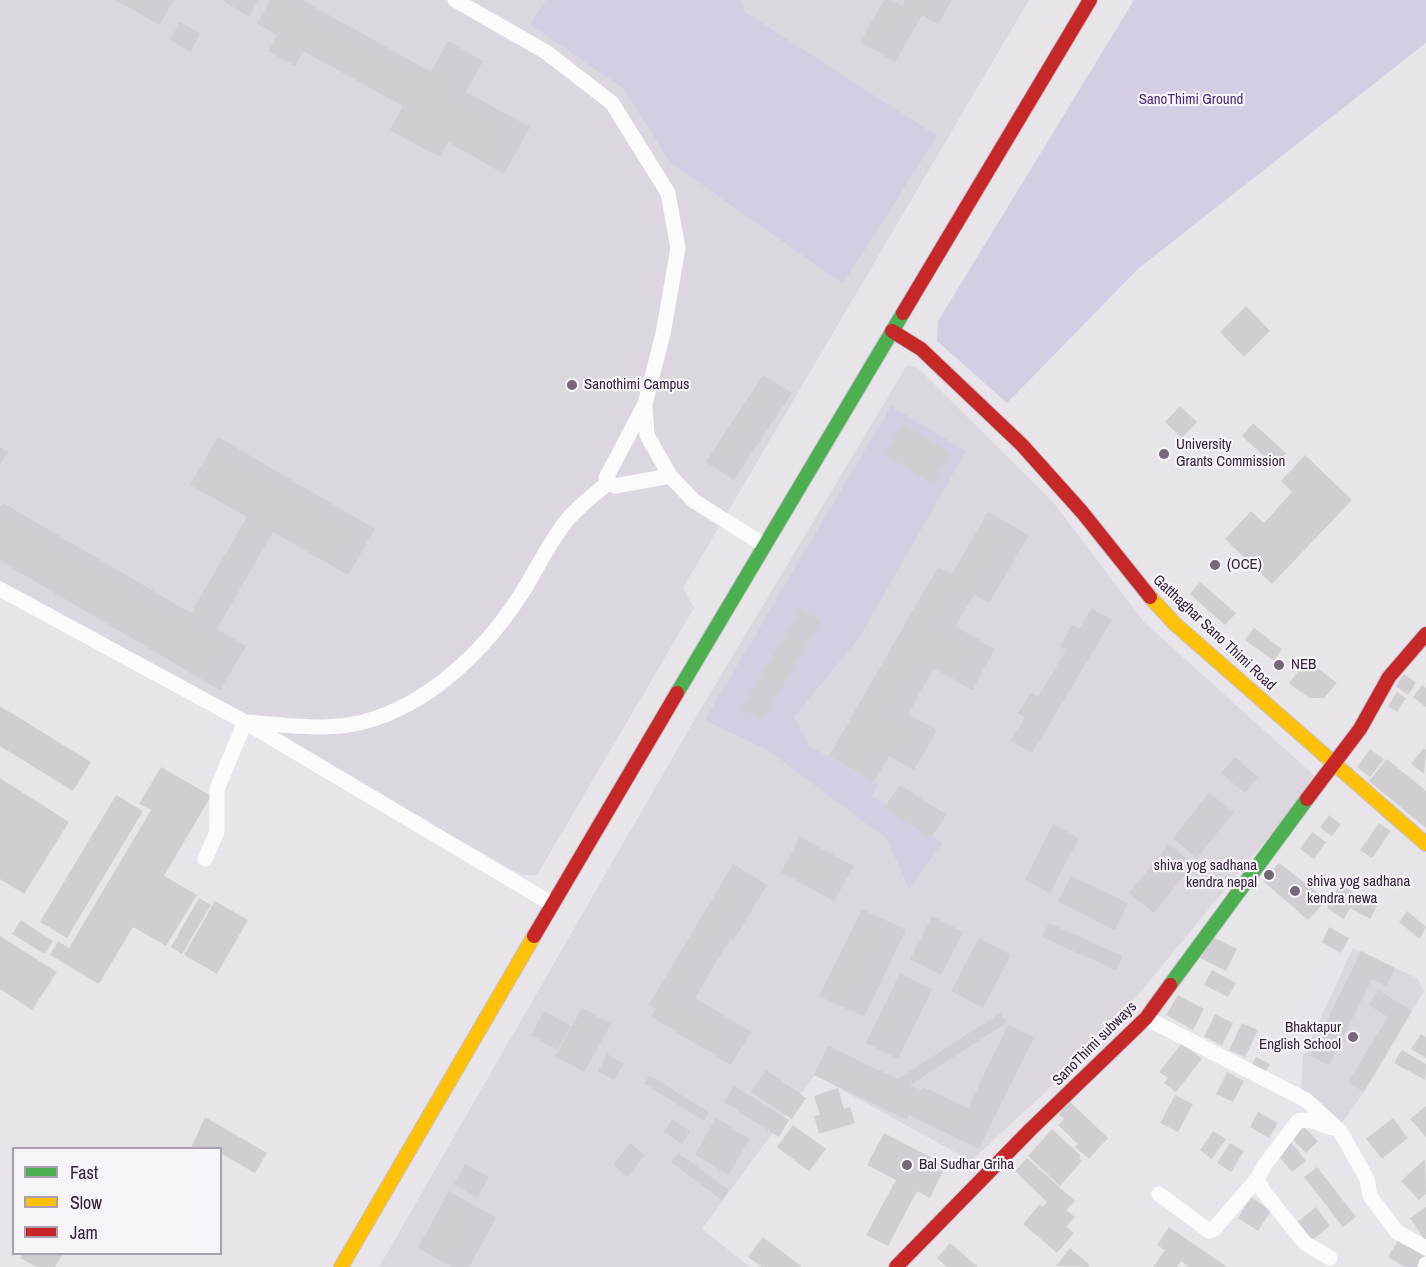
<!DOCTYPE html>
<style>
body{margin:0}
#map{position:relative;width:1426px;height:1267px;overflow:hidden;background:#e8e5ea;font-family:"Archivo Narrow",sans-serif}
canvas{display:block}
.legend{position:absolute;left:12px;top:1147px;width:210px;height:108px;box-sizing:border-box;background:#f6f3f9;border:2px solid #aa9fae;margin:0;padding:8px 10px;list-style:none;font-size:18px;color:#37223e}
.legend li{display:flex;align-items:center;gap:12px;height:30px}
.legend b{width:30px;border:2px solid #aa9fae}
</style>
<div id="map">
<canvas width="1426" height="1267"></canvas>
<ul class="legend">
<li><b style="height:8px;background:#4caf50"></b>Fast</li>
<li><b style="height:8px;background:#ffc107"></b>Slow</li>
<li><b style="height:8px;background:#c62828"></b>Jam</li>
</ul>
</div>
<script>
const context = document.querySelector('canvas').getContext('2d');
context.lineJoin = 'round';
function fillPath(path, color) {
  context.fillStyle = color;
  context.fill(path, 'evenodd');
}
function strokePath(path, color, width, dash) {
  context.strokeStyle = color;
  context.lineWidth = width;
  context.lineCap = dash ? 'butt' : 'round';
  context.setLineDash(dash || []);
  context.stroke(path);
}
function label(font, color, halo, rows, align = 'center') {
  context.font = font + ' "Archivo Narrow",sans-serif';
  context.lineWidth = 4.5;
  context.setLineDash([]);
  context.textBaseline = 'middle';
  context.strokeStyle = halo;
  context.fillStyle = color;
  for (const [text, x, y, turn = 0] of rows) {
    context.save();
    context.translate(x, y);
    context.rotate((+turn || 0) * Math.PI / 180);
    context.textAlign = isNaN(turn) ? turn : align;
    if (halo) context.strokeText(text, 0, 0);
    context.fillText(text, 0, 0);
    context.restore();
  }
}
fillPath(new Path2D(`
 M0 0H1029L683 588 694 608 537 875H522L0 584Z
 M907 365 918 368 1053 502 1144 622 1317 778 1099 1042 971 1161 815 1075 702 1229 750 1267H379L693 722Z
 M1353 948 1417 978 1424 991 1364 1092 1340 1126 1301 1093 1303 1056Z`), '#dcd6df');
fillPath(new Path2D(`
 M546 0H741L745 12 937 136 843 284 671 163 622 87 530 25Z
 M1134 0H1426V43L1139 268 1007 403 937 341 938 321Z
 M891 406 966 451 859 638 794 717 809 746 878 784 872 796 943 843 909 889 887 839 769 751 705 720Z`), '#d5cee3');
fillPath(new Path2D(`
 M116 0H174L159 25Z
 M222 0H258L249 17Z
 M270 0H302L431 72 448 41 483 61 466 92 530 127 504 174 448 142 439 157 390 130 403 106 303 51 295 66 268 51 277 35 257 24Z
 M884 0H892L902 6 905 0H952L938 24 922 15 895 62 860 42Z
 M180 22 200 34 190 52 170 40Z
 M1246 306 1270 331 1244 357 1220 332Z
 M763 375 792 393 734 480 706 462Z
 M1180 406 1197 422 1182 438 1165 422Z
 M903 423 951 453 933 484 884 454Z
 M1253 423 1286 453 1275 466 1242 436Z
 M218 437 375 529 348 575 273 532 217 629 246 646 220 690 0 561V507L3 503 191 613 247 517 190 485Z
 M0 447 8 452 0 465Z
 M1305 455 1352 500 1272 584 1225 539 1251 511 1264 523 1292 492 1281 481Z
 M988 512 1029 535 989 603 974 595 955 626 995 649 972 690 934 668 908 714 937 730 914 770 889 756 874 782 829 756 938 567 952 574Z
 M1200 582 1236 613 1225 625 1190 594Z
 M801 608 821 621 762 721 741 709Z
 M1092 608 1112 620 1032 753 1011 741 1025 717 1018 713 1031 693 1038 697 1066 650 1060 646 1072 625 1079 629Z
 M1254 628 1282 649 1274 661 1245 640Z
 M1307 660 1337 683 1324 698H1309L1289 683Z
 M1404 674 1416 683 1408 695 1396 686Z
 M1422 685 1426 688V707L1413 697Z
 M1397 692 1406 698 1397 712 1388 706Z
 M0 706 91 762 73 791 0 746Z
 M1424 748 1426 750 1424 774 1411 764Z
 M1370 749 1384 759 1370 777 1357 767Z
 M1235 757 1258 777 1245 793 1221 773Z
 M1387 759 1426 791V828L1369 781Z
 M161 767 211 796 164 876 197 895 166 946 133 927 99 984 50 955 58 941 69 948 151 810 139 804Z
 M0 778 69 822 24 894 0 879Z
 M900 785 946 815 931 838 884 808Z
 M1209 793 1234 812 1197 858 1173 838Z
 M116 795 143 811 67 938 40 922Z
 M1329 815 1341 824 1332 836 1320 828Z
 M1379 823 1391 831 1372 858 1360 850Z
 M1053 824 1079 838 1050 893 1025 880Z
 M1312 832 1326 842 1314 859 1300 849Z
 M800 837 854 866 834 901 781 872Z
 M1169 844 1193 864 1154 913 1129 893Z
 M1279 863 1327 900 1308 920 1263 881Z
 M733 864 767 885 733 941 730 939 695 998 751 1032 731 1065 651 1017 656 1009 649 1005Z
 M1071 876 1128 903 1115 930 1058 902Z
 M1340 885 1377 906 1370 919 1350 908 1344 919 1327 908Z
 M199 898 211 905 182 954 171 947Z
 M215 901 248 920 217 974 184 955Z
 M862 909 906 930 864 1017 819 996Z
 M1407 911 1426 927 1420 939 1399 922Z
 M932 916 963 932 941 975 910 959Z
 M21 920 53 941 45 954 12 934Z
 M1049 923 1122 956 1116 970 1042 937Z
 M1329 927 1349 938 1341 953 1322 942Z
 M0 936 57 972 32 1010 0 989Z
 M1211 936 1237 949 1226 971 1200 958Z
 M979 938 1011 955 983 1008 951 991Z
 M1361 951 1395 968 1386 986 1372 979 1329 1065 1310 1056Z
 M1212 970 1236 983 1228 997 1204 985Z
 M900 973 932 989 898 1059 866 1043Z
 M1378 990 1412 1011 1364 1092 1348 1082 1388 1017 1369 1005Z
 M1178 995 1204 1009 1193 1030 1166 1015Z
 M582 1008 611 1024 584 1072 555 1056Z
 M544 1011 571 1026 557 1050 531 1035Z
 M1000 1013 1007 1022 910 1085 921 1090 923 1087 968 1108 1008 1025 1034 1037 979 1149 909 1115 907 1120 814 1075 828 1046 898 1079Z
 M1215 1014 1233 1023 1222 1045 1204 1037Z
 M1242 1023 1258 1030 1245 1057 1229 1050Z
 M1421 1034 1426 1037V1058L1411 1049Z
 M1182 1043 1202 1059 1176 1092 1164 1083 1168 1078 1159 1072Z
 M1402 1050 1426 1064 1425 1080 1394 1063Z
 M607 1054 624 1063 614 1080 598 1071Z
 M1256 1057 1270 1064 1263 1077 1249 1070Z
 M766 1070 806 1098 792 1119 751 1092Z
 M1227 1072 1244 1081 1233 1102 1216 1094Z
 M650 1075 709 1113 704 1121 644 1083Z
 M734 1086 789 1120 779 1137 724 1102Z
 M838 1088 844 1109 850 1107 855 1123 819 1134 814 1116 820 1115 814 1096Z
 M1175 1095 1193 1104 1178 1132 1160 1123Z
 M1070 1102 1108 1138 1089 1159 1075 1147 1078 1144 1058 1125 1064 1119 1059 1114Z
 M1426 1106V1137L1410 1119Z
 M1258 1112 1278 1123 1269 1138 1250 1127Z
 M205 1117 267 1153 255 1173 220 1153V1148H191Z
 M716 1118 750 1139 728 1175 695 1154Z
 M1393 1118 1408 1138 1382 1159 1366 1139Z
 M672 1119 690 1131 682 1144 664 1132Z
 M1301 1124 1318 1141 1306 1153 1289 1136Z
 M793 1125 826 1149 809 1171 777 1147Z
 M1052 1129 1081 1156 1079 1158 1082 1161 1060 1186 1028 1156Z
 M1213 1131 1226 1139 1212 1159 1200 1150Z
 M884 1133 946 1165 930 1198 917 1191 888 1246 866 1235 896 1180 867 1165Z
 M1291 1142 1306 1161 1292 1172 1277 1154Z
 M630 1143 645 1155 627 1177 613 1165Z
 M1230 1143 1244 1151 1231 1172 1217 1163Z
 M678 1153 729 1190 722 1200 671 1162Z
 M1027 1158 1075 1201 1066 1210 1075 1217 1066 1227 1074 1233 1057 1253 1023 1224 1040 1204 1043 1207 1047 1202 1015 1171Z
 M1425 1159 1426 1194 1419 1200 1401 1181Z
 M465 1164 489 1177 477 1198 454 1184Z
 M1317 1167 1356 1217 1343 1227 1304 1177Z
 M449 1191 496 1218 469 1267H452L418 1248Z
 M1251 1197 1271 1211 1258 1231 1238 1218Z
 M1316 1207 1330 1226 1312 1240 1297 1222Z
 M1426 1207V1242L1410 1218Z
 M1169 1227 1227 1267H1189L1181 1261 1177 1267H1153L1165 1250 1157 1245Z
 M763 1237 802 1267H762L748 1257Z
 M1398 1240 1426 1257 1420 1267H1405L1388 1257Z
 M950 1243 978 1267H947L937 1258Z
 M1070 1248 1090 1265 1088 1267 1056 1266Z
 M23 1254H63L55 1267H37L20 1258Z`), '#d1ced3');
const fast = new Path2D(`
 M677 693 903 313
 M1170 985 1307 799`);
const slow = new Path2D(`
 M1150 597 1175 624 1426 844
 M341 1267 534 936`);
const jam = new Path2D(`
 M903 313 1090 0
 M892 331 921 349 1022 445 1082 512 1150 597
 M1307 799 1360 729 1389 677 1426 634
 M534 936 677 693
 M896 1267 1030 1130 1146 1018 1170 985`);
strokePath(fast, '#c7c1ca', 16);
strokePath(slow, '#c7c1ca', 16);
strokePath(jam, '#c7c1ca', 16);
strokePath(new Path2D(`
 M455 0 546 52 612 103 668 193 678 248 663 334 645 404 647 435 670 476 694 501 764 545
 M609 482 606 478 645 404
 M609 482 615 486 670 476
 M0 589 245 722 552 904
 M205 859 217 832V789L245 722C283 724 326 732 363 722 429 705 484 651 520 596 536 571 549 542 568 519 580 505 595 494 609 482
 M1146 1018 1306 1100 1340 1131 1367 1179 1370 1196 1397 1232 1426 1248
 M1159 1194 1209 1231 1213 1230 1257 1179
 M1330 1258 1305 1243 1263 1191 1257 1179 1264 1166 1298 1121 1309 1120 1332 1128
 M1425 1267 1426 1264`), '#fcfbfc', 15);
strokePath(fast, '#4caf50', 14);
strokePath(slow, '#ffc107', 14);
strokePath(jam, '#c62828', 14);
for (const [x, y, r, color] of [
 [572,385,6,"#75667a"],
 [1164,454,6,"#75667a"],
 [1215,565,6,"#75667a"],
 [1279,665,6,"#75667a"],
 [1269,875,6,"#75667a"],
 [1295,891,6,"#75667a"],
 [1353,1037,6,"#75667a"],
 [907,1165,6,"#75667a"]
]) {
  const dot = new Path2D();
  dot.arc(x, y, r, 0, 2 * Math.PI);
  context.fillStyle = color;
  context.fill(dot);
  strokePath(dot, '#f6f3f9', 2);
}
label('15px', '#492c75', '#f6f3f9', [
 ["SanoThimi Ground",1191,100]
]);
label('15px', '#37223e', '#f6f3f9', [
 ["Sanothimi Campus",584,385],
 ["University",1176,445],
 ["Grants Commission",1176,462],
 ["(OCE)",1227,565],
 ["NEB",1291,665],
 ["shiva yog sadhana",1257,866,"right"],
 ["kendra nepal",1257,883,"right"],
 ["shiva yog sadhana",1307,882],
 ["kendra newa",1307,899],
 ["Bhaktapur",1341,1028,"right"],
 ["English School",1341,1045,"right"],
 ["Bal Sudhar Griha",919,1165]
], 'left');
label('15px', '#37223e', '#f6f3f9', [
 ["Gatthaghar Sano Thimi Road",1214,633,43],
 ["SanoThimi subways",1095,1044,-45]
]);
</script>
